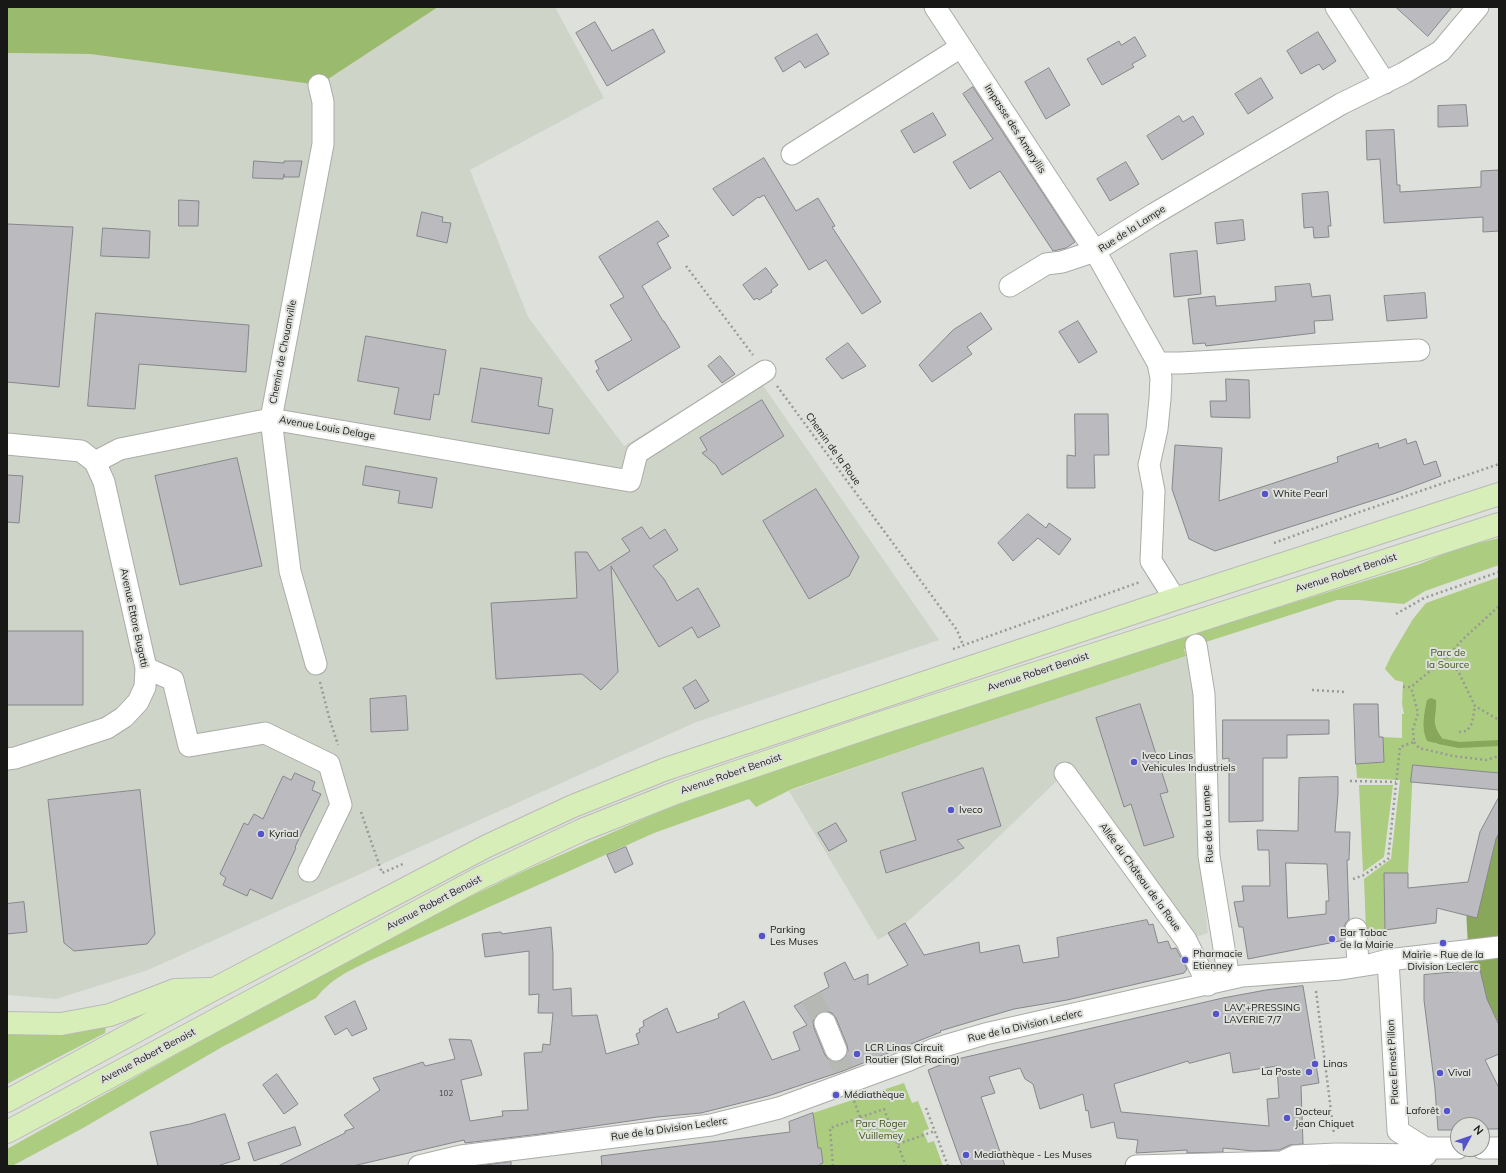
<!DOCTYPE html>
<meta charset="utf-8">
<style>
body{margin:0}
#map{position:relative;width:1506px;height:1173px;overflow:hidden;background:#dee0db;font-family:Mulish,sans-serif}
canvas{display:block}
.frame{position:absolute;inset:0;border:8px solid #181917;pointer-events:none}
.north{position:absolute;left:1450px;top:1117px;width:40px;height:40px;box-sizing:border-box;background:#dee0db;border:1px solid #8f908d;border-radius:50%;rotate:50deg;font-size:11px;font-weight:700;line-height:16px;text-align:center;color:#181917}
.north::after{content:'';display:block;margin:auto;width:14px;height:18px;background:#5453ca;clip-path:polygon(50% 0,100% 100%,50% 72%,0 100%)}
</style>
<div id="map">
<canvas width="1506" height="1173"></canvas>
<div class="frame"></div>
<div class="north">N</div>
</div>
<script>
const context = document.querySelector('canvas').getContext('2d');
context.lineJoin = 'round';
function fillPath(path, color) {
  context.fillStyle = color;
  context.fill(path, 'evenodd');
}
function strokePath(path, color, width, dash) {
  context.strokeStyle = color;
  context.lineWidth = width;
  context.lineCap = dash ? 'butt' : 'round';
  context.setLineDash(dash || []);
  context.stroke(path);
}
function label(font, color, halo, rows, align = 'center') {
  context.font = font + ' Mulish,sans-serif';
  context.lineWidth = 4;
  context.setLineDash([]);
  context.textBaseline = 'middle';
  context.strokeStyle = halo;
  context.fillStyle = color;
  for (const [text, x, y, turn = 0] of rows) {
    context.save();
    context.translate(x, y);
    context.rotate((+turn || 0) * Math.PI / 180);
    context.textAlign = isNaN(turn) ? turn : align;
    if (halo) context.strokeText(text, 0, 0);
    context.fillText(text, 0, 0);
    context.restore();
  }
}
fillPath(new Path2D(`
 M438 7H555L604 98 470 170 528 317 624 446 751 368 939 640 694 723 148 970 56 999 7 995V53L90 54 319 85Z
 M1186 656 1193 678 1197 834 1208 933 1193 938 1065 773 958 876 906 923 878 940 789 791 945 736Z`), '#cfd4c9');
fillPath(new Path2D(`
 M1499 538V565L1425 591 1404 604 1358 600H1337L1184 649 1186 656 945 736 792 789 756 807 749 799 654 833 371 960C349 971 332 978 316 998L222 1047 83 1128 12 1166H7V1149L247 1015 446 908 524 871 659 812 738 782 831 750 1250 616 1417 565 1459 548Z
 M1499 577V773L1413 765 1408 873H1384L1385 930 1366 932 1364 879 1391 859 1400 780 1357 778 1356 764 1384 762 1383 737 1402 738V714H1404L1402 704 1403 682 1395 680 1385 669 1391 656 1413 619 1426 603Z
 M1359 785H1393L1384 857 1363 872Z
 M101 1024 106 1027 105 1033 7 1084V1031Z
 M904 1083 912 1103 918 1101 929 1129 923 1131 928 1143 934 1141 943 1166H820V1164L823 1163 821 1148H818L813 1113Z`), '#accc80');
fillPath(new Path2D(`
 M7 7H438L319 85 90 54 7 53Z`), '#9aba6d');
fillPath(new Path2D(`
 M1431 698 1436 700C1437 718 1430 722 1442 738L1439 741 1435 743 1427 741C1421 728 1424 714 1427 700Z`), '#88a75a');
strokePath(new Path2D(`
 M1439 741 1459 745 1499 743`), '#88a75a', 6);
strokePath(new Path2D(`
 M1499 846 1496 853 1485 918 1488 975 1499 1002`), '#88a75a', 37);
const building = new Path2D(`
 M1396 7H1452L1428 36Z
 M595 22 612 51 653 29 665 52 607 86 576 33Z
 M1318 32 1336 61 1323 70 1319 64 1301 74 1287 51Z
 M817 34 829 54 805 68 800 61 783 72 775 58Z
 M1135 37 1146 56 1132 64 1134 67 1102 85 1087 59 1119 41 1121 45Z
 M1049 68 1070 105 1046 119 1025 82Z
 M1261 78 1273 98 1248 114 1235 94Z
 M973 87 1075 242 1066 248 1053 251 1000 171 970 189 953 162 993 139 963 94Z
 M1466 105 1468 126 1438 127V106Z
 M933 113 946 135 914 153 901 131Z
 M1179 116 1183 122 1193 116 1204 134 1162 160 1147 136Z
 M1394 130 1397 185H1400V192L1481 187V171L1499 170V231L1483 232V217L1384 223 1380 159 1367 160 1366 131Z
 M764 158 796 211 818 198 835 226 832 227 881 302 862 314 826 260 809 270 764 195 759 198 758 197 733 216 713 189Z
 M254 161 284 163V161H302L299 177H284V174L283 179 253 178Z
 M1126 162 1139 184 1110 201 1097 179Z
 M1328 192 1331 226H1328L1329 237 1314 238 1313 227 1304 228 1302 194Z
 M179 200 199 201 198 226H179Z
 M422 212 443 217 442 222 451 223 447 243 417 236Z
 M1243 220 1245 240 1217 244 1215 223Z
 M658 221 669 236 657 243 671 268 642 286 663 321H664L680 347 608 391 596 371 599 369 595 361 632 340 610 305 624 297 599 257Z
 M7 224 73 227 59 387 7 382Z
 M103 228 150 231 149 258 101 256Z
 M1197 251 1201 294 1174 297 1170 254Z
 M766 268 778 285 771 290 772 292 759 300 757 298 754 300 743 285Z
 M1310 284 1312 297 1330 295 1333 320 1314 321 1315 333 1206 346 1205 343 1193 344 1188 299 1215 296 1216 306 1276 301 1275 287Z
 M1425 293 1427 318 1387 321 1384 296Z
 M96 313 249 325 246 372 139 364 135 409 88 406Z
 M981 313 992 329 967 347 972 354 932 382 919 365 953 330Z
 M1078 321 1097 352 1079 363 1059 332Z
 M366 336 446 350 439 395 434 394 430 420 394 414 399 388 358 381Z
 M848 343 866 366 842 379 826 359Z
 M720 356 735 374 722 383 708 366Z
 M481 368 542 378 538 406 553 409 549 434 472 422Z
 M1226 379 1249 380 1250 418 1211 417 1210 401H1226Z
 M762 400 784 436 722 475 716 465 702 453 707 450 700 438Z
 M1075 414H1108L1109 455H1094L1095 488H1067V455L1075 456Z
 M1406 439 1407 444 1416 441 1424 465 1436 461 1441 476 1396 493 1215 551 1189 539 1172 489 1175 445 1222 448 1219 501 1338 462 1337 457 1378 443 1379 448Z
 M237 458 262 566 180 585 155 476Z
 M366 466 437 478 432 508 398 503 400 491 363 485Z
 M7 475 23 476 19 523 7 522Z
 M816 489 859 557 849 576 809 599 763 521Z
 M1028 514 1046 528 1049 523 1071 539 1059 555 1038 538 1013 561 998 543Z
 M642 527 650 539 665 529 678 550 653 566 664 579 677 601 698 588 720 626 698 638 692 627 659 647 611 566 618 672 601 690 582 674 496 679 491 603 577 598 575 552H587L599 571 630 551 622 539Z
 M7 631H83V705H7Z
 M696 680 709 701 695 709 683 688Z
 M406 696 408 730 371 732 370 699Z
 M1140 704 1168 792 1160 794 1174 837 1144 846 1131 804 1124 807 1096 718Z
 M1354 704H1378L1379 737H1383L1384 762 1356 764Z
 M1223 720H1329V734L1287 735V758H1263V821L1229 822V758L1223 759Z
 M1413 765 1499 773V790L1411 782Z
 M983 768 1001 826 957 840 964 848 886 873 880 851 916 840 902 793Z
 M295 773 315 782 312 790 321 794 295 847 296 848 272 899 250 889 247 896 223 885 226 878 220 874 244 823 248 825 254 814 263 819 283 776 291 780Z
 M1338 777V794L1335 832H1350L1349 860H1347L1349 919 1345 924V940L1248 959 1243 927H1239L1234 902 1244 901 1242 886H1270L1269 850H1258L1257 830 1298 831 1299 778ZM1286 863 1327 864 1329 901H1326V914L1288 918Z
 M140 790 155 934 147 944 74 951 64 943 48 800Z
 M1499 797V833L1496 839 1477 918 1437 908 1436 923 1385 930 1384 873H1408V888L1468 882 1480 832Z
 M836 823 847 841 829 851 818 833Z
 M626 847 633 864 615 873 607 855Z
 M24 902 27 932 7 934V904Z
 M1147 920 1149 925 1153 924 1158 943 1168 941 1171 949 1176 948 1187 969 1184 973 1067 1000 1014 1009 980 1019 940 1031 941 1032 843 1071 768 1096 701 1113 657 1117 540 1134 465 1143 464 1140 353 1166H278L345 1133V1131L354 1128 344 1115 380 1090 373 1078 423 1062 425 1066 455 1059 449 1039 471 1040 482 1075 461 1080 470 1121 503 1116 502 1111 528 1110 524 1053 542 1052 543 1044 550 1045 553 1013H538L539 994 529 995V951L485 957 482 934 501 932 502 934 551 927 553 954V990L571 988 572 1016 597 1015 606 1054 639 1044 636 1034 640 1032 639 1029 644 1026 643 1021 667 1008 677 1033 719 1018 718 1014 744 1001 772 1060 800 1050 793 1032 807 1025 794 1006 829 987 824 973 845 962 854 980 868 974V985L908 965 888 933 905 923 924 955 979 942 980 953 1019 945 1023 963 1059 957 1057 938ZM826 1011 832 1013 836 1018 847 1045 848 1051 846 1057 840 1061 834 1062 828 1059 825 1055 814 1028 813 1022 815 1016 820 1012Z
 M1480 970 1487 999 1499 1025V1054L1485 1060 1499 1088V1129H1482V1125H1458V1130H1438L1435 1089 1424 1000V975Z
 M1303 986 1319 1083 1301 1086 1303 1144 1290 1145 1279 1150 1254 1151 1223 1148V1152L1187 1153V1150L1136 1153 1138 1140 1117 1138 1114 1122 1091 1128 1088 1110 1086 1111 1083 1094 1040 1109 1033 1084 1025 1079 1020 1068 989 1077 995 1093 981 1097 1005 1166H962L928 1070 953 1060 1223 998 1266 990ZM1230 1053 1233 1073 1277 1066 1279 1098 1267 1099 1269 1126 1121 1112 1114 1084 1188 1061 1189 1063Z
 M355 1001 367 1029 352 1036 347 1028 335 1035 325 1017Z
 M277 1074 298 1104 284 1114 263 1085Z
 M813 1113 818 1148H821L823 1163 820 1164V1166H602L601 1156 790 1132 789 1122Z
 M225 1114 240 1159 217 1166H158L150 1132 190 1124Z
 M295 1127 301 1145 254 1161 248 1143Z
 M511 1162V1166H478Z`);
fillPath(building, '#bababf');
strokePath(building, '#86878b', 1);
strokePath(new Path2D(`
 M811 997 825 1023
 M836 1050 847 1082`), '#b6b8b4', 21, [21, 10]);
const minor = new Path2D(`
 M935 7 1095 251 1158 363 1161 378 1160 399 1157 429 1149 465 1154 491 1151 561 1175 599
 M1336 7 1385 83
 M792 154 961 47
 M1010 286 1046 264 1062 262 1095 251 1154 214 1341 104 1404 73 1441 51 1478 7
 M1158 363H1180L1419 350
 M7 444 81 451 95 462 120 449 271 419 630 481 637 453 765 371
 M1196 645 1204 694 1209 856 1229 979
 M316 664 290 571 271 419 323 144V102L319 85
 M146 668 173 680 189 746 265 733 329 764 341 805 309 871
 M7 759 15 758 107 728 124 717 138 702 145 687 146 668 104 482 95 462
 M1065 773 1186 940 1208 985
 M1356 929 1358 966
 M1388 960 1398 1131 1425 1148
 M825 1023 836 1050
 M1425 1148H1458
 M1482 1148H1499
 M419 1166 461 1156 711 1125 779 1108 907 1061 934 1049 985 1034 1242 976 1341 969 1373 964 1388 960 1499 947
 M1136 1166 1282 1162 1295 1156 1336 1154 1426 1155`);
const major = new Path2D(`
 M7 1023 61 1024 110 1015 175 990 209 989
 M7 1101 214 989 487 846 573 806 666 769 1175 599 1499 494
 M7 1132 480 878 582 830 678 792 881 723 1499 524`);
strokePath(minor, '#aaaca7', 23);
strokePath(major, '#babab9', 24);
strokePath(new Path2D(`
 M686 266 753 355
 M777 386 957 630 963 645
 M1274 543 1348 516 1499 464
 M1396 614 1424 598 1499 572
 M953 649 1140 582
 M1447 657 1462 640 1499 606
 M320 682 329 717 338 745
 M1403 687H1411L1447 657 1459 673 1475 706 1499 720
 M1312 690 1346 692
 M1459 732 1467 731 1472 723 1475 706
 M1414 742 1419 748 1453 756 1486 760 1499 756
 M1350 781 1396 782
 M361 812 382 873 403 864
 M1353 879 1364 875 1388 859 1400 747 1414 742 1413 729 1418 713 1411 687
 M1316 991 1334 1135
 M854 1101 860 1117
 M926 1108 948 1166
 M898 1144 935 1131
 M833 1166 830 1128 884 1109 906 1166`), '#989a96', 2.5, [2, 3]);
strokePath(minor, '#fff', 21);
strokePath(major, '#d8eeb8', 22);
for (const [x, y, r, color] of [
 [1265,494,4,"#5453ca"],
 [1134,762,4,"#5453ca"],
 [951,810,4,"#5453ca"],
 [261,834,4,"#5453ca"],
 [762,936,4,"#5453ca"],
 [1332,939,4,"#5453ca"],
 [1443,943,4,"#5453ca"],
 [1185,960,4,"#5453ca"],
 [1216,1014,4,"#5453ca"],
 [857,1054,4,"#5453ca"],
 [1315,1064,4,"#5453ca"],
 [1309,1072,4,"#5453ca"],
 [1440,1073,4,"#5453ca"],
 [836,1095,4,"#5453ca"],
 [1447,1111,4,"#5453ca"],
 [1287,1118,4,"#5453ca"],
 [966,1155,4,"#5453ca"]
]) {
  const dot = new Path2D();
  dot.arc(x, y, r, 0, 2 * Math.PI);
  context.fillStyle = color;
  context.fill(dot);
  strokePath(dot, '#dee0db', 1.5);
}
label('8px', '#404141', null, [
 ["102",446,1094]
]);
label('10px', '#181917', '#dee0db', [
 ["Impasse des Amaryllis",1015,129,57],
 ["Rue de la Lampe",1132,229,-33],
 ["Chemin de Chouanville",283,352,-79],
 ["Avenue Louis Delage",327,428,10],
 ["Chemin de la Roue",833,449,54],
 ["Avenue Robert Benoist",1346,573,-18],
 ["Avenue Ettore Bugatti",134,618,78],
 ["Avenue Robert Benoist",1038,672,-18],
 ["Avenue Robert Benoist",731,774,-19],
 ["Rue de la Lampe",1208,824,-93],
 ["Allée du Château de la Roue",1140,877,54],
 ["Avenue Robert Benoist",434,903,-28],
 ["Rue de la Division Leclerc",1025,1026,-13],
 ["Avenue Robert Benoist",148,1056,-28],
 ["Place Ernest Pillon",1393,1062,-93],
 ["Rue de la Division Leclerc",669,1129,-8]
]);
label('10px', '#181917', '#dee0db', [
 ["White Pearl",1273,494],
 ["Iveco Linas",1142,756],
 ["Vehicules Industriels",1142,768],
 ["Iveco",959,810],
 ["Kyriad",269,834],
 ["Parking",770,930],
 ["Les Muses",770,942],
 ["Bar Tabac",1340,933],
 ["de la Mairie",1340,945],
 ["Pharmacie",1193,954],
 ["Etienney",1193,966],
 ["Mairie - Rue de la",1443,955,"center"],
 ["Division Leclerc",1443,967,"center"],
 ["LAV'+PRESSING",1224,1008],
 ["LAVERIE 7/7",1224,1020],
 ["LCR Linas Circuit",865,1048],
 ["Routier (Slot Racing)",865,1060],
 ["Linas",1323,1064],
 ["La Poste",1301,1072,"right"],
 ["Vival",1448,1073],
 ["Médiathèque",844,1095],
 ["Laforêt",1439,1111,"right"],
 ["Docteur",1295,1112],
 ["Jean Chiquet",1295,1124],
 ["Mediathèque - Les Muses",974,1155]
], 'left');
label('10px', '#3e521b', '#dee0db', [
 ["Parc de",1448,653],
 ["la Source",1448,665],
 ["Parc Roger",881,1124],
 ["Vuillemey",881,1136]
]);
</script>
